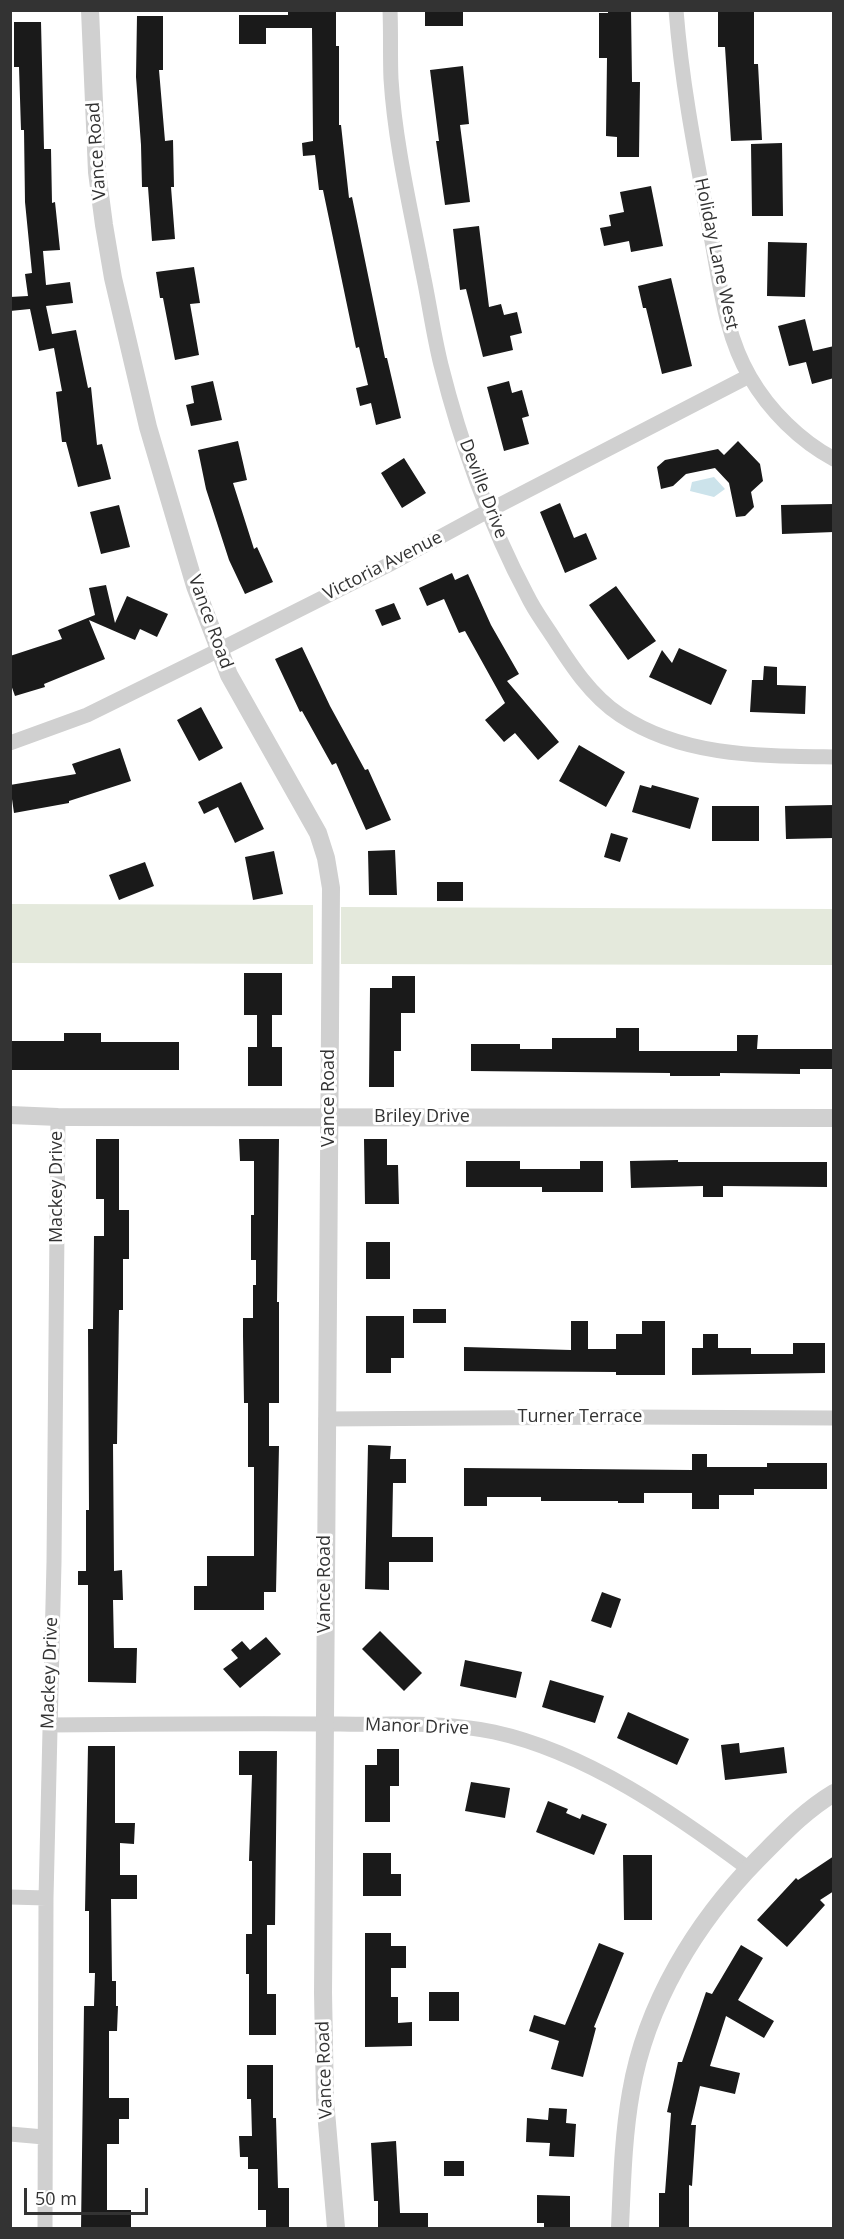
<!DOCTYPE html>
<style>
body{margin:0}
#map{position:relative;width:844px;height:2239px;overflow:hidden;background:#fff;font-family:"Open Sans",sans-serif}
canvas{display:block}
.frame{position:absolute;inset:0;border:12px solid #333;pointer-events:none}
.scale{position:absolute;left:24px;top:2188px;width:124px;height:27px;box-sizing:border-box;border:3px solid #333;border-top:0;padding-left:8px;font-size:18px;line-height:21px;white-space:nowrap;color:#333;-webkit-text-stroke:4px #fff;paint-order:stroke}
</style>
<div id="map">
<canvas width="844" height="2239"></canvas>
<div class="frame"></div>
<div class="scale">50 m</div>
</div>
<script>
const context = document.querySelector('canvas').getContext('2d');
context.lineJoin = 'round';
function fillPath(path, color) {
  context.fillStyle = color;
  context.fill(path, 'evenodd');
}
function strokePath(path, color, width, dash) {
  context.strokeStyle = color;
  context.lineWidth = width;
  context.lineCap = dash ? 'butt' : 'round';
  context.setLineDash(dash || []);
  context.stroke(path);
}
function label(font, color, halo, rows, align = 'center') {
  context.font = font + ' "Open Sans",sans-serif';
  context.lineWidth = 6;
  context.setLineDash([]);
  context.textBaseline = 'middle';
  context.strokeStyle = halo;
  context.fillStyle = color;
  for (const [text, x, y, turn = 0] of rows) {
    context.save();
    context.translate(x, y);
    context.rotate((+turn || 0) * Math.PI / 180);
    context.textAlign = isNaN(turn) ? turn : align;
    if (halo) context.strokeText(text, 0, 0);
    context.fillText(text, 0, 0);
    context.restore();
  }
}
fillPath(new Path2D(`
 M11 904 313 905V964L11 963Z
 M341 907 833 909V965L341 964Z`), '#e4e9dc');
fillPath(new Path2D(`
 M714 477 725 489 714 497 690 491 692 482Z`), '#cce3eb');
fillPath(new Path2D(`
 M288 10H336V46H339V125H341L349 198 352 197 385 358H387L401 418 376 425 371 403 360 406 356 388 368 385 359 347 356 348 323 190H319L315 155 303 156 302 143 313 141 312 28H266V44H239V15H288Z
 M425 10H463V26H425Z
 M608 10H631L632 82H640L639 157H617V137L606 136 607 58H599V13H608Z
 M718 10H754V64H758L762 140 731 141 725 47H718Z
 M137 16H163V70H159L165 141 173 140 174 187H171L175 239 152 241 148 187H142L141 145 136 77Z
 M14 22H41L44 149H51L52 203 55 202 60 250 43 251 46 285 70 282 73 303 46 306 52 334 76 330 88 388 91 387 97 445 102 444 111 479 78 487 66 442H62L56 392 62 391 54 348 39 351 30 309 10 311V297L28 296 25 274 32 273 25 202 24 130H21L19 67H14Z
 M463 66 469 124 460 125 470 202 445 205 436 141H439L430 70Z
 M782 143 783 216H752L751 144Z
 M651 186 663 246 631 252 629 241 604 246 600 228 611 226 609 215 624 212 620 192Z
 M479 226 489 307 501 304 504 315 517 312 522 333 510 336 513 350 483 357 466 289 460 290 453 229Z
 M768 242 807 243 805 297 767 296Z
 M194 267 200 303 190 304 199 355 175 360 163 298H160L156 272Z
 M671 278 692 366 662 374 646 308H643L638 286Z
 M805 319 813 351 834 346V378L812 384 806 362 789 366 778 326Z
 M213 381 222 420 191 426 186 405 194 403 191 386Z
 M509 381 512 393 522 390 529 416 522 418 529 444 504 451 487 387Z
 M238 441 247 480 233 483 254 549 257 547 273 582 245 594 229 560 206 489 198 450Z
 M738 441 760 464 763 481 751 492 754 507 745 516 736 517 729 483 715 468 686 474 673 486 661 489 657 467 665 460 718 449 724 455Z
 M404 458 426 493 402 508 381 473Z
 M560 503 574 538 586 533 597 559 565 573 540 512Z
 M834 504V532L782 534 781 505Z
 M119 505 130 547 101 554 90 512Z
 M452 573 455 580 468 574 491 625 519 674 507 681 559 742 538 760 515 733 504 742 485 720 505 703 465 631 459 633 444 599 427 606 419 588Z
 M106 585 115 623 127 596 168 614 157 637 140 629 135 640 89 620 105 659 44 684 45 687 15 696 10 682V656L62 639 58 630 95 615 89 588Z
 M616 586 656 641 628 660 589 605Z
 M394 603 401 619 382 626 375 610Z
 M302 647 330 706 365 770 368 769 391 820 366 830 336 763 332 765 302 711 300 712 275 659Z
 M679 648 727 670 711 705 649 677 662 650 672 663Z
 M764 666 777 667V685L806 686 805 714 750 712 752 680H763Z
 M201 707 223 748 199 761 177 720Z
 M579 745 625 772 606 807 559 781Z
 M120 748 131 781 69 801V803L14 813 10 785 76 774 72 764Z
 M241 782 264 829 235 843 218 807 204 814 198 802Z
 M640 785 651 788 652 785 699 798 690 829 632 812Z
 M834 805V838L786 839 785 806Z
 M712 806H759V841H712Z
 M611 833 628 838 620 862 604 857Z
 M395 850 397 895H369L368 851Z
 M274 851 283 894 253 900 245 857Z
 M145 862 154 886 119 900 109 875Z
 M437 882H463V901H437Z
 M244 973H282V1015H272V1047H282V1086H248V1047H257V1015H244Z
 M392 976H415V1013H401V1051H394V1087H369L370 988H392Z
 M616 1028H639V1051H737V1035H758L757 1049H834V1069H800V1074L720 1073V1076H670V1073L471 1071V1044H520V1049H552V1038H616Z
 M64 1033H101V1042H179V1070H10V1041H64Z
 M96 1139H119V1210H129V1259H123V1310H119L117 1444H113L114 1571 122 1570 123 1600H113L114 1648H137L136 1683 88 1682V1585H78V1571H86V1510H89L88 1329H93L94 1236H104V1199H96Z
 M239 1139H279L277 1302H279V1403H269V1446H279L276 1592H264V1610H194V1586H207V1556H254V1467H248V1403H244L243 1336V1318H253V1285H256V1260H251V1215H254V1161H240Z
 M364 1139H387V1165H398L399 1204H365Z
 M678 1160V1162H827V1187L723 1186V1197H703V1186L631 1188 630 1161Z
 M466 1161H520V1169H580V1161H603V1192H542V1187H466Z
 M366 1242H390V1279H366Z
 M413 1309H446V1323H413Z
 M366 1316H404V1358H391V1373H366Z
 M571 1321H588V1349H616V1334H642V1321H665V1375H616V1372L464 1371V1347L571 1350Z
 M703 1334H718V1348H751V1354H793V1343H825V1373L692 1375V1348H703Z
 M368 1445 391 1446 390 1459H406V1483H393L392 1537H433V1562H389V1590L365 1589Z
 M692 1454H707V1467H767V1463H827V1489H754V1495H719V1509H692V1493H644V1503H618V1501H541V1497H487V1506H464V1468L692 1470Z
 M602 1592 621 1599 611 1628 591 1621Z
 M380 1631 422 1673 404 1691 362 1649Z
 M266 1637 281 1654 240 1688 223 1669 238 1658 231 1650 242 1641 250 1650Z
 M465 1660 522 1672 516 1698 460 1686Z
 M550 1680 604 1696 595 1723 542 1707Z
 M628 1712 689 1739 677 1765 617 1738Z
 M739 1743 740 1753 784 1747 787 1773 725 1780 721 1745Z
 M88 1746H115V1823H135L134 1844 120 1843V1875H137V1899H111L112 1981H116V2006H118L117 2031H109V2098H129V2119H119V2144H107V2210H131V2229H81L84 2006H94L95 1973H89V1911H85Z
 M377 1749H399V1786H390V1822H365V1765H377Z
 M239 1751H277L275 1925H267V1994H276V2035H249V1974H246V1934H252V1861H249L252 1775H239Z
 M471 1782 510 1788 505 1818 465 1811Z
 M548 1801 568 1809 566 1813 580 1819 582 1814 607 1824 594 1855 536 1832Z
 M363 1853H391V1874H401V1896H363Z
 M623 1855H652V1920H624Z
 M834 1856V1891L820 1900 825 1905 787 1947 757 1920 796 1878 798 1880Z
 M365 1933H391V1946H406V1968H391V1997H398V2023L412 2022V2046L365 2047Z
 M599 1943 624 1953 594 2027 596 2028 583 2077 551 2069 559 2041 529 2031 534 2015 565 2025Z
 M741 1945 763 1958 738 2000 774 2021 764 2038 726 2016 710 2066 740 2073 735 2094 700 2086 691 2125H696L692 2186 689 2185V2229H659V2193H665L671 2113 667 2112 678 2062H682L706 1992 712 1994Z
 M429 1992H459V2021H429Z
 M247 2065H273V2118H276L278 2188H289V2227H266V2210H258V2169H248V2157H240L239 2136H252L251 2099H247Z
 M549 2108 567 2109 566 2123 576 2124 574 2157 549 2156 550 2143 526 2142 527 2118 548 2120Z
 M396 2141 400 2213H428V2229H378V2201H374L371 2143Z
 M444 2161H464V2176H444Z
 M537 2195 570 2196V2229H544V2223H537Z`), '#1a1a1a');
strokePath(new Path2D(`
 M390 10C391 33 390 57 391 79 395 143 410 206 422 269 429 301 433 333 441 365 460 441 490 526 527 595 534 610 544 623 553 637 571 665 591 696 620 715 683 757 760 756 834 757
 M676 10C682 87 697 161 711 236 720 283 725 335 750 377 769 410 800 441 834 459
 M10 743 87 715 219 650 392 563 488 511 749 376
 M326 1419 626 1417 834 1418
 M49 1725C146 1724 243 1723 340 1724 391 1725 444 1721 494 1732 586 1752 675 1814 749 1869
 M10 1897 46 1898
 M10 2134 44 2137
 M45 2228 46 1898 54 1562 58 1117`), '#d0d0d0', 15);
strokePath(new Path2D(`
 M90 10 97 172 104 225 113 278 148 427 195 586 229 675 318 833 326 858 331 888 323 1992 325 2100 336 2228
 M10 1115 58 1117 834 1118
 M620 2228C622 2183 623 2137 631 2092 646 2004 696 1922 758 1859 782 1835 804 1811 834 1793`), '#d0d0d0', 18);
label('18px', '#333', '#fff', [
 ["Vance Road",97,151,-94],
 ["Holiday Lane West",716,254,78],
 ["Deville Drive",483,489,69],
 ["Victoria Avenue",383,566,-27],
 ["Vance Road",210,622,70],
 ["Vance Road",329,1098,-90],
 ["Briley Drive",422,1117],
 ["Mackey Drive",57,1187,-90],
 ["Turner Terrace",580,1417],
 ["Vance Road",325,1584,-90],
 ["Mackey Drive",50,1673,-88],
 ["Manor Drive",417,1727,2],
 ["Vance Road",325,2070,-92]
]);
</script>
